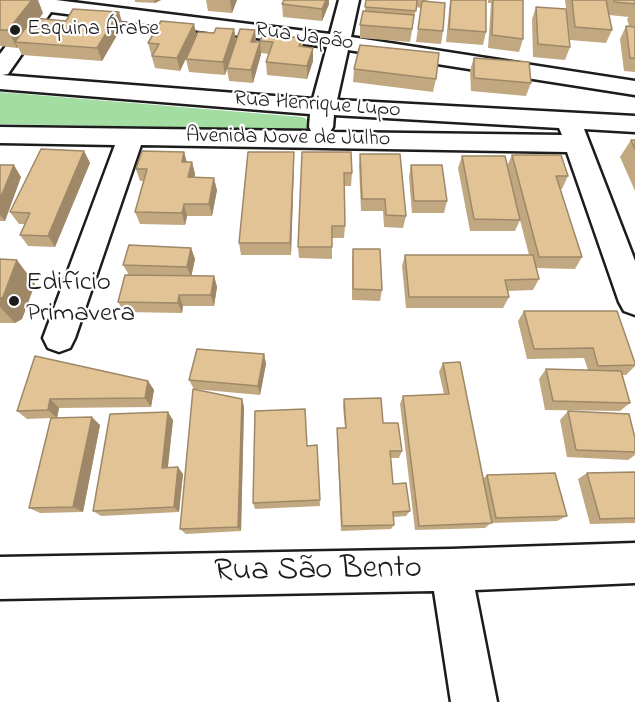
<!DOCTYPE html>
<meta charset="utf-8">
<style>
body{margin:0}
canvas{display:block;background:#fff}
</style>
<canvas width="635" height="702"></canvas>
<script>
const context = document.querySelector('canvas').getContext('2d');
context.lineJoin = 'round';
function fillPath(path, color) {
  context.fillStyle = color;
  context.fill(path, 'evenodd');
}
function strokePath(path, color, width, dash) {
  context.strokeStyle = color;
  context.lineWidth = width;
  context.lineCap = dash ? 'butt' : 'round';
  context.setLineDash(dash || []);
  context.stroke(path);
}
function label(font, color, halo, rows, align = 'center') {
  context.font = font + ' "Indie Flower",sans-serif';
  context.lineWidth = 4.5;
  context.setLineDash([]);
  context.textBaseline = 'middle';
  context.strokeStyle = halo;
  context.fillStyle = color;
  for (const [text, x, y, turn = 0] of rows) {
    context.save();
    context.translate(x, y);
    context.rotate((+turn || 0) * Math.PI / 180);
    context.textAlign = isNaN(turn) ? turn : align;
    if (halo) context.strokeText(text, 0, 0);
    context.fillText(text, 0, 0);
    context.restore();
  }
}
fillPath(new Path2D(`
 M0 92 302 117 309 120V128L293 130 0 124Z`), '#a3dda2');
const minor = new Path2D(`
 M0 0H56L330 34 339 0H359L351 37 635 81V95L348 50 337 100 635 116V132L584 129 635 261V315L624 311 619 302 567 152 141 145 75 338 70 348 59 352 48 348 43 338 115 145 0 143V127L311 131 309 127 310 114 0 89V54L34 9 1 4ZM51 12 327 47 313 99 2 75 8 74ZM334 115 559 128 562 135 330 132 333 127Z
 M635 543V583L475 590 497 702H451L434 591 0 599V557L451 549Z`);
strokePath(minor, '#1c1c1c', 5);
fillPath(minor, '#fff');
fillPath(new Path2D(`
 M0 0 43 13 39 19 123 25 102 61 22 55 18 47 17 48 0 46Z
 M135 0H161L155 3 135 2Z
 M206 0H237L232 13 208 11Z
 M366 0H427L443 31 441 44 416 42 421 8 416 7 410 42 360 38V25L365 11Z
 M450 0H486V32L483 45 446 42Z
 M488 0H523V39L519 52 488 48 491 3H488Z
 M565 0H635V72L624 71 620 39 626 26H629L627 19 629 17 609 15 612 30 606 43 570 40Z
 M282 4H329L322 21 283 17Z
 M536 7 570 47 565 60 533 57 532 19Z
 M234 29 236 41 255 30 256 42H260V41L302 38 303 47 313 61 307 79 267 75 266 62 269 54 261 53 253 83 229 81 227 69 225 75 189 72 186 59 190 49 180 71 155 68 148 43 214 33Z
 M474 58 531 83 526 96 471 91 470 70Z
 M354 69 436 79 433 92 353 82Z
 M631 140H635V191L620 157Z
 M84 151 90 163 55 247 28 246 20 235 25 224H19L10 212Z
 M184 152 187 162H192L195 174 194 177 217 190 212 216H187L185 225 140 224 135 212 144 181H140L136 169Z
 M302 152 352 173 351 186H344L345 226 344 238H332V259L299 258 298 247Z
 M360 154 406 216 403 228 384 227 383 211H361L359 166Z
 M512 155 568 176 562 189H560L582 257 575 269 536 268 539 279 533 290 508 291 509 297 503 308H406L402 266 405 255H529L520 220 515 231H470L458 168 462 156 507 166Z
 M294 164 291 255H241L239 243Z
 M0 165 21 177 5 221H0Z
 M411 165 447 201 444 213H412L409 177Z
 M191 248 195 259 191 276H214L217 287 214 306H183L182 313 124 312 118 302 129 275 123 265Z
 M353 249 382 290 380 301 352 300V260Z
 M0 259 35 284 22 319 15 323H0Z
 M524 311 635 363V366L626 375H622L630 403 620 411 545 410 539 379 546 369 588 370 584 358 527 359 518 321Z
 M264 354 266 364 260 395 194 389 189 380Z
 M35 356 148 381 154 390 151 407 59 408 57 418 100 425 83 512 40 513 29 508 51 418 27 419 17 411Z
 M443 363 483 479 487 475 567 516 557 521 491 523 485 528 415 530 400 404 403 396 444 394 439 372Z
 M242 399 244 407 241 531 186 534 180 529Z
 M344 399 383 423 402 451 399 458H391L393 484 410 511 406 516 394 517V525L391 529 341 531 337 436V428H345L343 407Z
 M568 411 635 438V455L628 460 567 457 560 420Z
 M173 420 168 467 183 474 179 512 101 516 93 511Z
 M317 445 320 506 255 509 253 503 307 446Z
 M635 472V523L590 524 578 479 587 473Z`), '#c2a880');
fillPath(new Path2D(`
 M32 0H38L43 13 21 42H15L18 47 17 48 8 30Z
 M154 0H161L155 3Z
 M230 0H237L232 13Z
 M326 0H329V4L322 21V9Z
 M119 12 123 25 102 61 97 48Z
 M194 24 197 36 180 71 177 58Z
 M234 29 236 42 225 75 223 62Z
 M255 30 256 43 251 42Z
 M260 42 261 55 253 83 251 70Z
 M313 48V61L307 79V66Z
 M84 151 90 163 55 247 48 236Z
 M184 152 187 164 182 162Z
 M294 152V164L291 255 290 243Z
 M192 162 195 174 192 189 188 177Z
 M14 165 21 177 5 221 0 215V199Z
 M214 178 217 190 212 216 209 204Z
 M184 204 187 216 185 225 182 213Z
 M191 248 195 259 191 278 187 267Z
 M17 260 35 284 22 319 15 323 0 307V299Z
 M214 276 217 287 214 306 211 295Z
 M179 295 183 306 182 313 178 303Z
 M264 354 266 364 260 395 258 386Z
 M148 381 154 390 151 407 145 398Z
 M50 399 59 408 57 418 48 410Z
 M242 399 244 407 241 531 238 527Z
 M168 412 173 420 167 474 162 468Z
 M92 417 100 425 83 512 73 507Z
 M178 467 183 474 179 512 174 507Z`), '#9e8868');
const building = new Path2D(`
 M0 0H32L8 30H0Z
 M284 0H326L322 9 282 4Z
 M366 0H417L416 11 365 7Z
 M451 0H486V32L449 29Z
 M493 0H523V39L492 35Z
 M572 0H606L612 30 575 27Z
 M614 0H635V4L614 2Z
 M422 1 445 3 443 31 418 29Z
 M536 7 566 9 570 47 538 44Z
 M73 9 119 12 97 48 15 42 33 18 66 21Z
 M363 11 414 15 412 29 360 25Z
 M161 21 194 24 177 58 152 56 159 44 148 43Z
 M626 26 635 27V58H630Z
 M216 28 234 29 223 62 186 59 198 32 214 33Z
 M240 29 255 30 251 42H260L251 70 227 68Z
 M263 34 302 38 299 46 313 48 307 66 266 62 273 42 260 41Z
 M360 45 439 53 436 79 354 69Z
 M474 58 529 62 531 83 474 78Z
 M631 140H635V149Z
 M41 149 84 151 48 236 20 235 30 213 10 212Z
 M142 151 184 152 182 162H192L188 177 214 178 209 204H184L182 213 135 212 147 169H136Z
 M248 152H294L290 243H239Z
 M302 152H351L352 173H344L345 226H332V247H298Z
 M360 154H400L406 216 386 215 385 199H362Z
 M512 155H561L568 176H556L582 257H539Z
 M462 156H505L520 220 474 219Z
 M0 165H14L0 199Z
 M411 165H442L447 201H414Z
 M129 245 191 248 187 267 123 265Z
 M353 249H380L382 290 353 289Z
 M405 255H533L539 279 505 280 509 297H409Z
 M0 259 17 260 3 297 0 299Z
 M125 275 214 276 211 295H179L178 303 118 302Z
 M524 311H617L635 363V365L598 366 593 348 534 349Z
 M197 349 264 354 258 386 189 380Z
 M35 356 148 381 145 398 50 399 48 410 17 411Z
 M460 362 492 523 419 526 403 396 449 394 443 363Z
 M546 369 621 371 630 403 553 401Z
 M193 389 242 399 238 527 180 529Z
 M381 398 383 423H398L402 451H390L393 484 406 483 410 511 393 512 394 525 342 526 337 428H346L344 399Z
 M305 409 307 446 317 445 320 500 253 503 255 411Z
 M568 411 629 414 635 438V452L576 450Z
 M168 412 162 468 178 467 174 507 93 511 110 414Z
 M92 417 73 507 29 508 51 418Z
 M635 472V518L600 519 587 473Z
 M555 473 567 516 496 518 487 475Z`);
fillPath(building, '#e1c395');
strokePath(building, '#9e8868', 1.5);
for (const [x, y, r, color] of [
 [15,30,6,"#1c1c1c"],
 [14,301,6,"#1c1c1c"]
]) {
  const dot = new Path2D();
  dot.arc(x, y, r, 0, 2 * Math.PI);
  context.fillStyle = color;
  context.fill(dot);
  strokePath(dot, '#fff', 2);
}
label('22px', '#1c1c1c', '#fff', [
 ["Esquina Árabe",27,30]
], 'left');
label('22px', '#1c1c1c', '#fff', [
 ["Rua Japão",304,38,8],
 ["Rua Henrique Lupo",317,106,4],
 ["Avenida Nove de Julho",288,139,1]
]);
label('27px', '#1c1c1c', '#fff', [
 ["Edifício",26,285],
 ["Primavera",26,316]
], 'left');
label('33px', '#1c1c1c', '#fff', [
 ["Rua São Bento",318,572,-1]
]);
</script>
